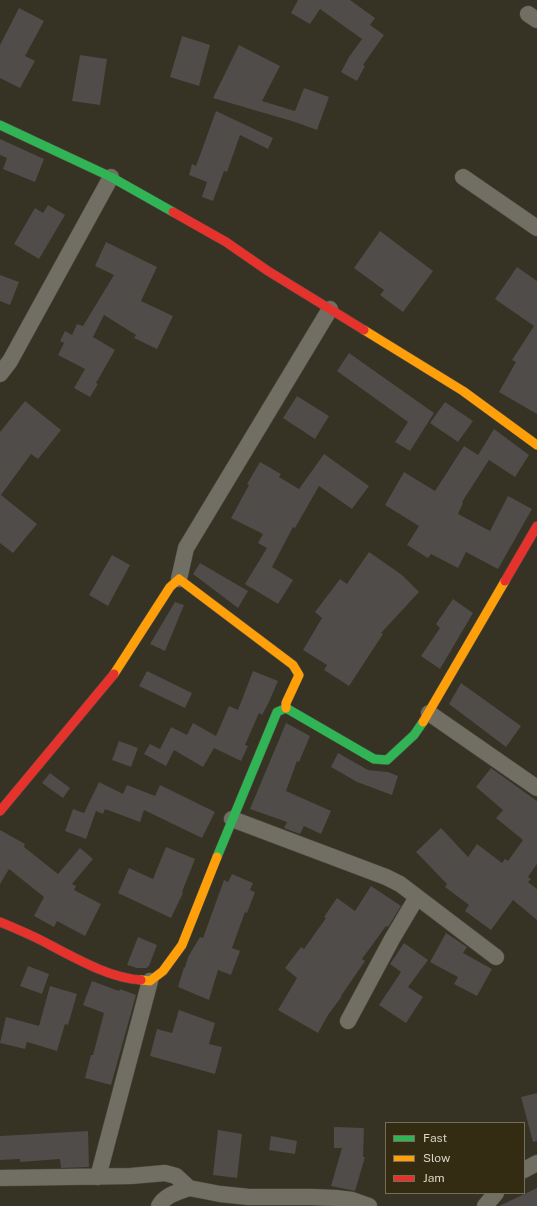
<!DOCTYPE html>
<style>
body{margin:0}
#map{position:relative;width:537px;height:1206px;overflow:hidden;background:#363224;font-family:"Public Sans",sans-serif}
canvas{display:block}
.legend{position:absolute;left:385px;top:1122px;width:140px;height:72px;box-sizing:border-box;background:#332c12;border:1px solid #756f5a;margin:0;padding:5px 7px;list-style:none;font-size:12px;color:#d9d4c5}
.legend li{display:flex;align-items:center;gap:8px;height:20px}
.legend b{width:20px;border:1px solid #756f5a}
</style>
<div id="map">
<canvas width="537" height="1206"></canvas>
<ul class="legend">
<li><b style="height:5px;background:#30b455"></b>Fast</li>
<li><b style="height:5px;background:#ff9f0a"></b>Slow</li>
<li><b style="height:5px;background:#e5322d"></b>Jam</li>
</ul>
</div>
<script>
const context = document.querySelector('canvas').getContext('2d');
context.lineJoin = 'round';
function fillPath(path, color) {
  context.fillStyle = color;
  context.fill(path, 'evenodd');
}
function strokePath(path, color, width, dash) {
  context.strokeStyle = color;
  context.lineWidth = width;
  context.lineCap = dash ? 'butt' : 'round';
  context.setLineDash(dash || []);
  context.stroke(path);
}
fillPath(new Path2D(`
 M298 0H350L375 18 370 25 384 35 363 65 365 66 357 81 341 72 349 57 362 39 320 9 310 24 291 13Z
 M19 8 44 21 25 56 35 61 20 88 0 78V45Z
 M182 36 210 45 199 86 170 77Z
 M239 45 280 66 262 101 295 111 304 88 329 97 317 130 295 122 213 98Z
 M80 55 107 59 100 105 72 101Z
 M216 111 273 138 268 149 240 135 227 172 224 171 213 201 202 197 207 182 189 175 192 164 196 166Z
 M0 139 44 159 35 182 3 169 7 158 0 155Z
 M48 205 65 215 39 259 14 244 35 208 43 213Z
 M380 231 433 271 403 312 380 295 384 290 354 268Z
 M106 242 157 267 141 301 173 316 157 349 134 338 136 335 104 315 93 337 115 350 96 383 98 384 90 397 74 388 85 369 58 355 64 343 60 341 65 331 72 335 77 324 83 326 114 275 95 266Z
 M517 267 537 281V414L499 392 516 362 512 360 534 326 495 299Z
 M0 275 19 282 10 305 0 301Z
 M349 353 434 413 410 451 395 442 408 422 337 371Z
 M297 396 329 416 315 439 283 418Z
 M25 401 61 430 38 459 31 454 1 495 37 524 13 553 0 543V432Z
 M445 402 473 421 458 442 430 423Z
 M494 429 529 455 515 477 489 460 462 502 463 503 458 514 490 531 508 496 532 509 498 569 466 552 458 568 431 554 428 558 407 545 419 526 385 505 404 472 435 491 464 446 478 455Z
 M324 454 369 486 352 509 319 486 295 528 293 527 272 567 293 580 278 604 245 584 267 548 258 543 263 534 231 518 249 485 247 484 260 462 281 474 279 477 299 489Z
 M369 552 402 575 419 592 381 633 383 634 349 686 324 670 327 665 303 650 322 618 315 612 340 579 347 584Z
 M112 555 130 565 108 606 89 595Z
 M200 563 248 591 238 608 193 574Z
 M453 599 473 613 440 669 421 656 440 628 436 624Z
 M175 602 184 605 165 651 150 644Z
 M147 671 192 693 185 708 139 686Z
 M253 671 278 681 268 704 262 715 259 713 245 745 248 746 241 761 214 748 203 767 174 750 166 766 144 754 150 744 160 749 171 727 187 735 193 723 216 736 229 706 238 710Z
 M461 683 521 726 506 747 449 704Z
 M286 723 310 736 299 762 297 761 286 791 331 811 321 834 304 826 300 834 284 828 287 822 250 809Z
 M119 741 138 748 131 767 112 760Z
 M338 753 368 770 388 772 398 776 392 795 357 782 331 767Z
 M491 768 537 801V864L528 877 531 879 528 882 537 889V920L513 900 491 930 465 911 469 905 445 887 447 884 416 852 441 828 468 857 477 844 502 863 505 859 508 861 523 840 496 818 503 810 476 787Z
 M50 773 70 788 63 798 42 783Z
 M99 782 123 794 127 785 155 796 160 785 215 812 202 838 144 810 140 822 105 809 103 814 96 811 86 839 65 831 73 809 84 813Z
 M0 830 25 844 24 847 58 874 80 848 93 859 72 884 76 886 74 890 101 904 85 936 57 921 54 927 34 916 44 897 9 869 0 884Z
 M166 847 195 859 182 892 183 893 171 918 118 893 129 868 153 879Z
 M232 874 253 883 250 890 255 892 247 913 245 912 232 948 240 951 231 975 218 970 209 1000 178 987 184 967 185 968 188 957 200 937 203 938 224 880 228 882Z
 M371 886 401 906 388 927 386 926 362 959 365 961 341 996H342L328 1015 318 1033 278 1010 297 978 285 968 301 947 304 949 326 918 324 917 337 898 355 911Z
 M446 933 467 947 463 953 492 969 477 996 454 984 458 977 430 962Z
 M138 937 157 945 149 966 146 968H137L127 965Z
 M404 943 428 960 408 987 423 997 406 1023 379 1005 401 972 390 964Z
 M28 966 49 974 42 994 20 986Z
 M92 981 119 991 120 989 136 995 111 1085 85 1078 91 1055H93L104 1013 83 1005Z
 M50 986 77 994 68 1025 65 1024 57 1051 27 1042 25 1049 0 1043 6 1017 39 1026Z
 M179 1010 215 1023 209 1044 222 1047 215 1074 150 1056 157 1029 172 1033Z
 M537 1093V1141L533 1142 521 1097Z
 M334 1127 364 1128 363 1157H365L355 1191 331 1186 342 1148H334Z
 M218 1130 242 1134 237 1178 213 1175Z
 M88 1131 89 1167 61 1168 60 1159 20 1162V1159L0 1160V1136Z
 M271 1136 297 1141 295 1154 269 1150Z
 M537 1188V1206H499Z`), '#4f4c4a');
const street = new Path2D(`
 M528 14 537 20
 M463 177 537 228
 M0 374 10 361 111 177
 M179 579 186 548 330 309
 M429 713 537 788
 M232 819 386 877 400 884 496 957
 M348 1021 392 939 417 897
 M524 1170 537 1163
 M98 1177 150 981
 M0 1178 131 1176 165 1173 176 1176 189 1188 220 1194 249 1197H312L336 1198 352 1200 369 1206
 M159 1206C165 1195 178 1192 189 1188
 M485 1206 496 1193`);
const fast = new Path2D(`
 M0 125 111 177 173 212
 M217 857 277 712 286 708 374 759 387 760 414 735 423 722`);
const slow = new Path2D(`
 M364 330 463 391 537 445
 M114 674 170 587 179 579 293 665 299 675 286 703V708
 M423 722 505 581
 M141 980 150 981 163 971 182 945 217 857`);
const jam = new Path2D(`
 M173 212 226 242 268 271 364 330
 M505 581 537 526
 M0 811 114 674
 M0 922C17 929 34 936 50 945 77 959 110 978 141 980`);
strokePath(street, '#524d42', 17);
strokePath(fast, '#524d42', 10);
strokePath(slow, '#524d42', 10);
strokePath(jam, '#524d42', 10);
strokePath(street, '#716e63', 16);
strokePath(fast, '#30b455', 9);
strokePath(slow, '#ff9f0a', 9);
strokePath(jam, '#e5322d', 9);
</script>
